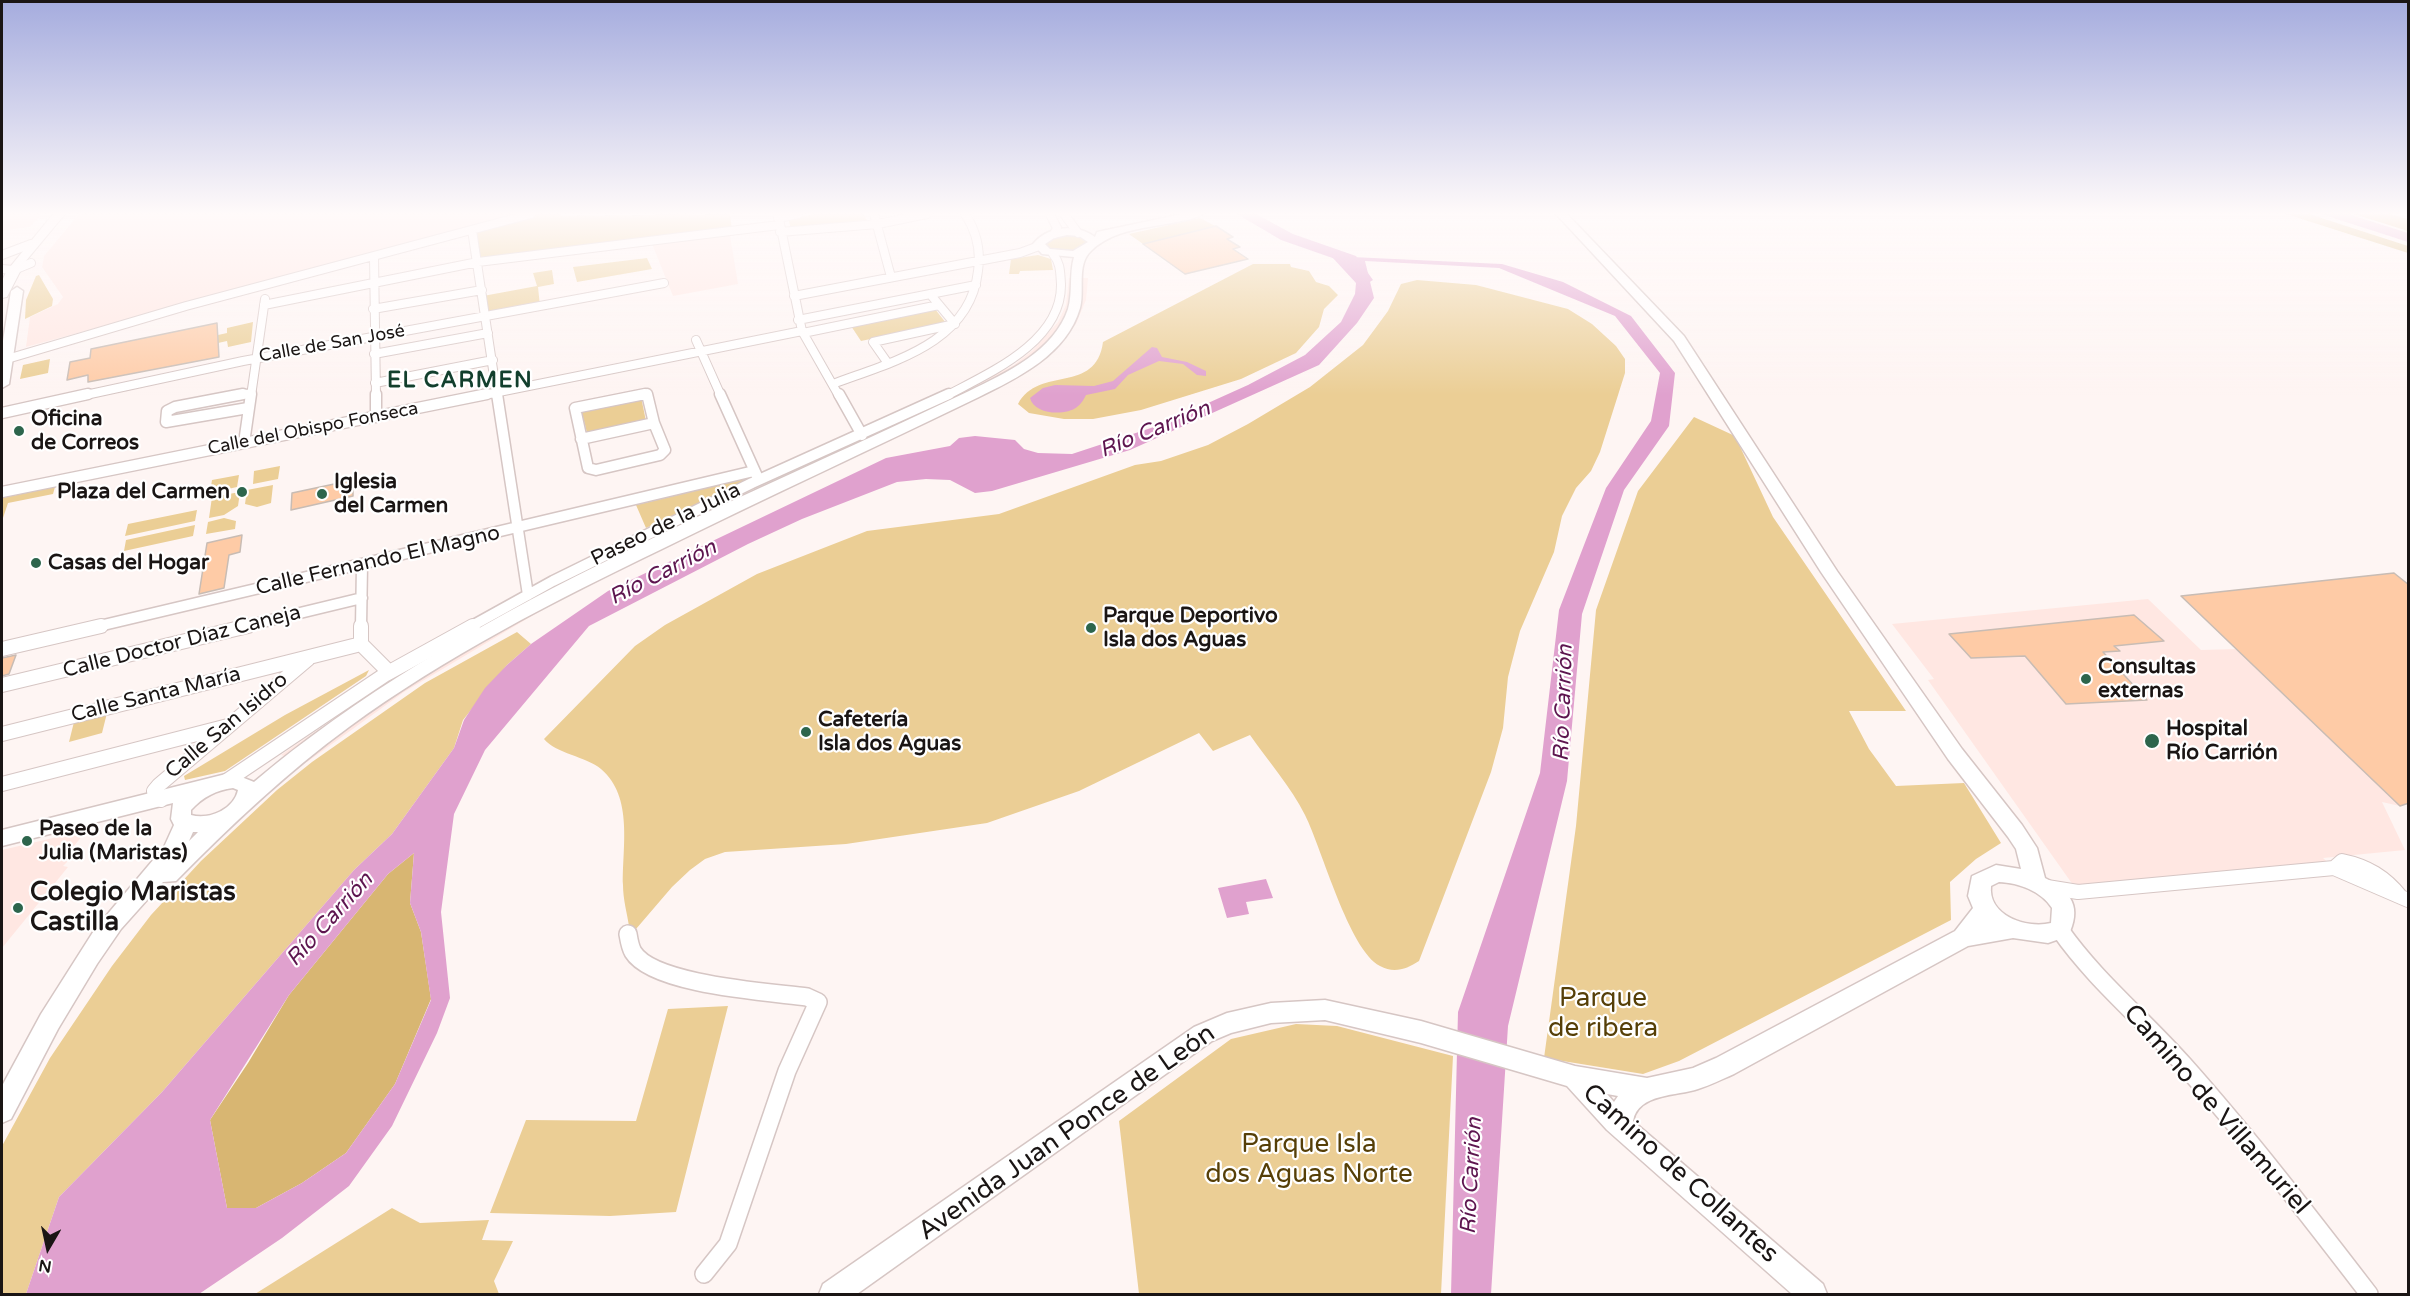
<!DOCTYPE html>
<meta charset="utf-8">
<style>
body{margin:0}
#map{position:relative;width:2410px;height:1296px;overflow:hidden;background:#fef5f3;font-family:"Varela Round",sans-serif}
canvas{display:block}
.frame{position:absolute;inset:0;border:3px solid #1a1514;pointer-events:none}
.north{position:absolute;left:18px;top:1218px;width:60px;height:60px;-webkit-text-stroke:4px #fff;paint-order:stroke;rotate:189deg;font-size:16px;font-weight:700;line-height:24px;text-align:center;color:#1a1514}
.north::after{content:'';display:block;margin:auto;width:21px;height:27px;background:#1a1514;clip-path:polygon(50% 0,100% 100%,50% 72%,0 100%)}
</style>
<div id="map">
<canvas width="2410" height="1296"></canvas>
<div class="frame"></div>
<div class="north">N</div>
</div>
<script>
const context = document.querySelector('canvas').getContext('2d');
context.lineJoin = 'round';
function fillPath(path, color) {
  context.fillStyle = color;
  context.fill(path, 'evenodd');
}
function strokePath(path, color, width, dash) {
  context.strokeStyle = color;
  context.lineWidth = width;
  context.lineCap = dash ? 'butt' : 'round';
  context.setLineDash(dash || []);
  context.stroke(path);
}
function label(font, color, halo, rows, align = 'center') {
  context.font = font + ' "Varela Round",sans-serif';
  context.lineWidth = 4.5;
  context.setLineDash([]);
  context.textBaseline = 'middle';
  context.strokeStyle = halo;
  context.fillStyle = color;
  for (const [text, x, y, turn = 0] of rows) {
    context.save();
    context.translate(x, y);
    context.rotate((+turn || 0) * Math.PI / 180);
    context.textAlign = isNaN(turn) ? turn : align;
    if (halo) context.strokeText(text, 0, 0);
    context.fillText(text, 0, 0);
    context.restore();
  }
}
fillPath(new Path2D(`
 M2 214H42L30 227 2 231Z
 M79 214H517L26 347 30 317 58 304 63 297 42 267 44 256Z
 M730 235 738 284 673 296 652 244Z
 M1069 278H1088L1086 300 1076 324 1057 347 1020 376 572 592 404 692 307 762 281 755 387 682 574 576 925 411 1014 365 1033 350 1058 322 1066 305Z
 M2148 599 2201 650 2237 649 2400 806 2382 802 2405 850 2323 858 2334 868 2078 892 1928 680 1934 679 1892 624Z
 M87 830 65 857 67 862 63 866 68 867 2 948V850Z`), '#ffe7e2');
fillPath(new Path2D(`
 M531 214H561V216L730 214 732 230 478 262 473 234Z
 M816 214H863L869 223 791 228 788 219Z
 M1200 218 1217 227 1143 244 1129 234Z
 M1059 233 1092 238 1088 250 1053 254 1040 242Z
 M1038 255 1051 259 1053 270 1020 271 1019 274H1009L1011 259Z
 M647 258 652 269 577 282 573 267Z
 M1253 264H1290L1291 267 1309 271 1316 282 1329 286 1338 295 1324 309 1319 327 1296 353 1241 379 1141 410 1093 419H1064L1029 413 1018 404C1039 365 1096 395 1103 342Z
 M552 270 554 284 538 287 540 306 486 316 483 296 537 286 533 273Z
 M39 275 53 299 52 306 25 319 26 300 36 276Z
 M1417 280 1476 285 1568 309 1592 324 1616 346 1625 359V373L1600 452 1591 471 1576 488 1562 516 1554 552 1520 631 1508 677 1503 728 1491 772 1419 961C1407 969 1394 974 1380 966 1349 950 1322 849 1305 815 1291 787 1268 761 1250 735L1213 751 1199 733 1079 791 987 823 846 844 725 852 705 859 690 870 672 887 636 929 629 926C627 913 623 899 623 885 622 848 634 797 601 769 587 757 555 753 544 739L635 646 665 625 757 574 867 531 999 514 1135 465 1161 461 1208 445 1248 424 1310 387 1363 345 1388 311 1401 284Z
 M935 309 946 323 861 341 851 326Z
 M253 322 251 342 228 347 227 341 218 343V335L227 333V328Z
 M50 359 48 373 20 379 23 365Z
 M641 397 646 421 587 433 581 409Z
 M1694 417 1735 436 1773 517 1906 711H1849L1869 749 1896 786 1964 783 2001 843 1976 859 1950 882 1951 920 1679 1061 1643 1074 1544 1058 1576 826 1596 610 1638 491Z
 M280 466 278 479 253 484 254 471Z
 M239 475 237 487 210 493 212 480Z
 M744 479 746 481 646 528 636 505Z
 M273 485 271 503 257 507 245 504 247 490Z
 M55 487 53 494 8 503 2 521V498Z
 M240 492 238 506 224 515 209 518 212 497Z
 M197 510 195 521 125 536 128 524Z
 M224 518 236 521 235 529 206 534 208 522Z
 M195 525 193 536 124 551 126 540Z
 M517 632 531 644 507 665 463 720 454 748 392 834 354 870 162 1092 59 1197 26 1294H2V1146L50 1058 112 966 151 915 201 861 277 790 312 762 425 683Z
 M369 670 366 676 225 771 185 780 184 776 285 715Z
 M107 713 102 733 69 742 74 722Z
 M728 1006 676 1212 610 1216 490 1213 526 1120 636 1121 668 1009Z
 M1296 1024 1337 1026 1453 1056 1441 1294H1139L1119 1121 1231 1039Z
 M392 1208 420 1223 489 1220 482 1240 513 1241 494 1281 499 1294H255Z`), '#ebce95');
fillPath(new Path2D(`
 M2286 214H2309L2408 246V253Z
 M2354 214H2389L2408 219V231Z
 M414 853 410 903 421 932 431 999 395 1084 346 1153 302 1183 256 1208H227L210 1120 248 1063 289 995 388 874Z`), '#d8b672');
fillPath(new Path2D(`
 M2321 214H2348L2408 233V242Z
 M1331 256 1502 264 1563 282 1631 316 1675 373 1669 426 1624 490 1582 614 1567 781 1508 1026 1491 1294H1451L1458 1012 1540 773 1559 610 1606 488 1651 421 1660 373 1615 316 1499 268 1365 261 1374 298 1357 323 1319 365 1130 450 992 491 975 493 950 480 926 479 897 482 802 519 748 544 589 626 485 750 454 814 441 912 450 998 437 1033 392 1126 349 1186 282 1238 199 1294H26L59 1197 162 1092 354 870 392 834 454 748 464 720 485 688 507 665 531 644 608 591 886 458 950 446 959 438 975 436 1015 440 1024 449 1038 453 1072 454 1157 426 1248 385 1305 355 1341 322 1355 294 1356 283ZM414 853 410 903 421 932 431 1000 395 1084 346 1153 302 1183 256 1208H227L210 1120 289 995 388 874Z
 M1152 347 1157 348 1162 357 1187 362 1206 371V376L1197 375 1183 364 1159 361 1128 375 1115 389 1086 395C1084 399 1081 404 1077 407 1066 416 1034 415 1030 398L1043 388 1055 385 1094 386 1113 381Z
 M1266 879 1273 898 1246 902 1249 914 1227 918 1218 888Z`), '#e0a1ce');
fillPath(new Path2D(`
 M1237 214H1256L1293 234 1356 256 1373 280 1365 285 1359 284 1344 262 1281 240Z`), '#e0a1ce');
const building = new Path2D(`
 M1216 226 1233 237 1227 239 1240 247 1233 249 1248 259 1185 274 1143 244Z
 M217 323 219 357 88 382V375L67 380 70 362 90 358 91 349Z
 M353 480V496L291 510 292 493Z
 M242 535 240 552 229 555 224 588 199 594 207 543Z
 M2394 573 2409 585V803L2400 806 2181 596Z
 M2134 615 2164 641 2114 646 2120 651 2103 652 2147 700 2066 704 2025 656 1971 658 1949 634Z
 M16 655 9 674 2 676V658Z`);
fillPath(building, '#fecba6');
strokePath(building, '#c8bcb4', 1.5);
const streetFar3 = new Path2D(`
 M778 214 802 331 839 396
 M874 214 891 277
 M1050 214 1057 228 1054 234
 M1064 214 1078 233
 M778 218 798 214
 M472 230 497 396
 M780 232 878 224 927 214
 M2 255 31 244
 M374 257 376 396
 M2 269 14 270 31 263
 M794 296 1020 253 1039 246
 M264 305 478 262 779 225
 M373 309 482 290
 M798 320 976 285
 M803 333 939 305
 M696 340 721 396
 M374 354 488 333
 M7 359 186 306 531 214
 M887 362 873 342 955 324 930 294
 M375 383 493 360
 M833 384C891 362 970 344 978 271 981 250 977 232 965 214
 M81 396 243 361 664 283
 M235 396 251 393
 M251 396 265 299
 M479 396 802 331
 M637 396H647
 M946 396C989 373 1062 342 1061 284 1060 272 1061 264 1053 254`);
const streetFar2 = new Path2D(`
 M243 394 175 407 167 411 166 422 248 408
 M376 394V417
 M497 394 528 595
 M645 394 575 408 588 468 596 470 660 455 665 450 654 423 647 394
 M720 394 757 476
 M839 394 862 435
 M2 413 88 394
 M581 439 654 423
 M244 443 251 394
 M2 492 487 394
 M95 627 754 471
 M242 627 362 598
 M361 627 362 565
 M470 627 553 581 752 483 949 394`);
const streetFar1 = new Path2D(`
 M361 644V626
 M361 644 386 669V674
 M2 649 101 626
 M2 685 248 626
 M2 734 361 644
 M225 782 386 674 473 626
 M2 784 228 726
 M161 800 155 797 154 791 159 785 308 659
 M2334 868 2342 861C2367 866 2385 877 2401 897
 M2047 887 2078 892 2334 868 2408 900`);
const street = new Path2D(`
 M2060 930C2095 980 2142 1018 2183 1064 2249 1138 2309 1216 2369 1294
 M628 934C629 940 630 947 633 952 653 985 770 992 807 997L818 1002 787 1071 728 1244 704 1274`);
const secondary = new Path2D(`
 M1182 214H1202C1196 219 1185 220 1177 222 1148 228 1113 229 1091 251 1076 265 1085 291 1080 308 1067 354 1018 378 979 397 874 448 767 497 662 549 554 601 446 656 349 727 286 773 230 826 176 881L163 882 121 929 97 964 58 1029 11 1119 2 1123V1086L41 1014 95 929 164 847 174 825 171 819 173 803 2 846V830L226 774H234L254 782C459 609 728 507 969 391 1006 373 1054 351 1068 309 1073 292 1069 274 1074 257L1042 254 1033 244C1047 226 1077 223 1095 237L1097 232ZM1067 235 1079 236 1088 242 1073 251 1050 249 1045 244 1054 238ZM233 788 238 790C234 809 210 820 191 815V810C203 797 216 790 233 788ZM193 832H198L189 841Z
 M1556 214H1567L1684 336 1837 571 1962 749 2022 825 2037 848 2045 878C2072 891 2082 908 2068 936L2048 943 2013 938 1968 946 1734 1074C1722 1079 1711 1085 1698 1089 1678 1096 1638 1093 1633 1121L1823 1284 1827 1294H1792L1607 1130 1567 1086 1421 1043 1325 1020 1271 1023 1231 1033 1212 1041 857 1294H819L823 1284 1194 1027 1227 1013 1271 1003 1325 1000 1421 1021 1575 1066 1647 1078 1693 1068 1716 1058 1955 931 1973 908 1968 896 1972 876 1996 865 2021 869 2016 849 2008 837 1948 759 1821 572 1674 341ZM1999 882C2019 883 2041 891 2052 908L2051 923C2027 929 1988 916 1991 886ZM1607 1094 1618 1096 1614 1102Z
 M17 287 23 291 9 384 2 388V347L11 291Z`);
const primary = new Path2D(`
 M53 214H65L25 262 7 297 2 298V281L6 272Z`);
strokePath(streetFar3, '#d6c6c4', 10);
strokePath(streetFar2, '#d6c6c4', 13);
strokePath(streetFar1, '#d6c6c4', 16);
strokePath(street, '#d6c6c4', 20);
strokePath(secondary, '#d6c6c4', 3);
strokePath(primary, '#d6c6c4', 2);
strokePath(streetFar3, '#fff', 8);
strokePath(streetFar2, '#fff', 10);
strokePath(streetFar1, '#fff', 14);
strokePath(street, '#fff', 17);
fillPath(secondary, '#fff');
fillPath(primary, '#fff');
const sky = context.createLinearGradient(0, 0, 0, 395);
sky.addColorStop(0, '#a5acde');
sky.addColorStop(0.54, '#fffafa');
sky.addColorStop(1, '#fffafa00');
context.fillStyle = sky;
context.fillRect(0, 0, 2410, 395);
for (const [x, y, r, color] of [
 [19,431,6,"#2d654c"],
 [242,492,6,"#2d654c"],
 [322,494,6,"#2d654c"],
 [36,563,6,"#2d654c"],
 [1091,628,6,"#2d654c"],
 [2086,679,6,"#2d654c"],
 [806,732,6,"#2d654c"],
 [2152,741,8,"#2d654c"],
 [27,841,6,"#2d654c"],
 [18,908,6,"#2d654c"]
]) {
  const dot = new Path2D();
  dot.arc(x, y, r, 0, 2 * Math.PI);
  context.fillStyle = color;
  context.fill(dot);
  strokePath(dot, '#fff', 2);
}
label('18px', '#1a1514', '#fff', [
 ["Calle de San José",332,344,-10],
 ["Calle del Obispo Fonseca",313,429,-11]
]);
label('bold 21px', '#1a1514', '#fff', [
 ["Oficina",31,419],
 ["de Correos",31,443],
 ["Iglesia",334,482],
 ["del Carmen",334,506],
 ["Plaza del Carmen",230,492,"right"],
 ["Casas del Hogar",48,563],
 ["Parque Deportivo",1103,616],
 ["Isla dos Aguas",1103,640],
 ["Consultas",2098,667],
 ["externas",2098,691],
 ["Cafetería",818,720],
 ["Isla dos Aguas",818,744],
 ["Hospital",2166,729],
 ["Río Carrión",2166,753],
 ["Paseo de la",39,829],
 ["Julia (Maristas)",39,853]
], 'left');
label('21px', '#1a1514', '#fff', [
 ["Paseo de la Julia",666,525,-26],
 ["Calle Fernando El Magno",378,561,-13],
 ["Calle Doctor Díaz Caneja",182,642,-14],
 ["Calle Santa María",156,695,-14],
 ["Calle San Isidro",227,726,-40]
]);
context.letterSpacing = '1.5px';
label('bold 22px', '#123f2d', '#fff', [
 ["EL CARMEN",460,381]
]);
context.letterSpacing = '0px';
label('italic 22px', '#5d154f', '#fff', [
 ["Río Carrión",1155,430,-22],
 ["Río Carrión",663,573,-27],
 ["Río Carrión",1564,703,-88],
 ["Río Carrión",330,920,-48],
 ["Río Carrión",1472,1176,-87]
]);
label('bold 26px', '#1a1514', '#fff', [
 ["Colegio Maristas",30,893],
 ["Castilla",30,923]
], 'left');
label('26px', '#563f07', '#fff', [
 ["Parque",1603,999],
 ["de ribera",1603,1029],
 ["Parque Isla",1309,1145],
 ["dos Aguas Norte",1309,1175]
]);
label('26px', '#1a1514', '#fff', [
 ["Camino de Villamuriel",2216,1110,49],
 ["Avenida Juan Ponce de León",1067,1133,-35],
 ["Camino de Collantes",1680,1174,42]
]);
</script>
